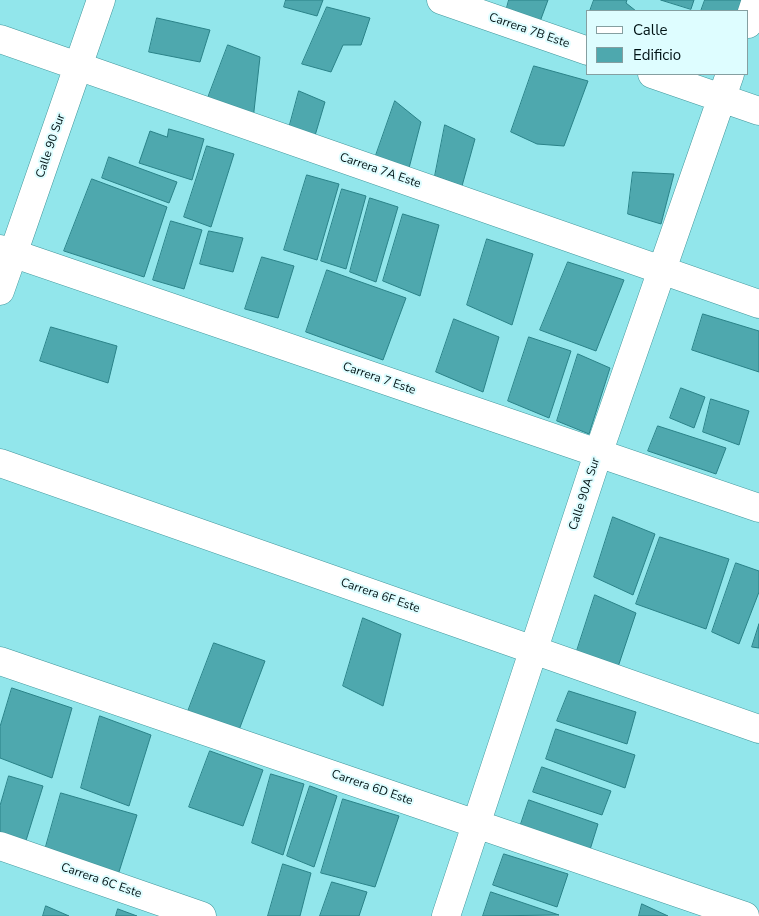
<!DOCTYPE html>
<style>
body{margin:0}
#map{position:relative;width:759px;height:916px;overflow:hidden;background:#92e6eb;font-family:"Nunito Sans",sans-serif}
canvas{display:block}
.legend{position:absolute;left:586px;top:10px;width:162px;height:65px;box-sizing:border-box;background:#defdff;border:1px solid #859fa1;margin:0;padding:6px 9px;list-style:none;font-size:15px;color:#001315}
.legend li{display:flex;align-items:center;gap:10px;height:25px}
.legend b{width:25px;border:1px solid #859fa1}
</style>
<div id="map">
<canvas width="759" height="916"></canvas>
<ul class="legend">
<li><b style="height:6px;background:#fff"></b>Calle</li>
<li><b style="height:14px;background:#4ea8ae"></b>Edificio</li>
</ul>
</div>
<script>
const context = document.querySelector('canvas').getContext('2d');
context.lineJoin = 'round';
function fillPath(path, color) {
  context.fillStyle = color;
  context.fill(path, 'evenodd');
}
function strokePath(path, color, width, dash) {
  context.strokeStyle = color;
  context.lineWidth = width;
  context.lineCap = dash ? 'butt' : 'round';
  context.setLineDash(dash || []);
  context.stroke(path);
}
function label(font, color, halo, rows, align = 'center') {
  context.font = font + ' "Nunito Sans",sans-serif';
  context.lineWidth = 4;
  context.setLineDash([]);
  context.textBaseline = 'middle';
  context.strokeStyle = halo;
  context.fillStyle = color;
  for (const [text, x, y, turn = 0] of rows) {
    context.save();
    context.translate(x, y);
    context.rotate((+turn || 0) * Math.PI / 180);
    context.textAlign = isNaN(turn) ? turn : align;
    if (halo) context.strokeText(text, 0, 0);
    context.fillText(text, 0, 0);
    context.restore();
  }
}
const building = new Path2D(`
 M286 0H323L317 16 284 7Z
 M509 0H548L538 27 505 15Z
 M594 0H627L626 3 636 11H590Z
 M661 0H694L691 9Z
 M705 0H746L742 11H701Z
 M327 7 370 18 361 45H343L331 72 302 64Z
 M157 18 210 30 200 62 149 52Z
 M228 45 260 57 253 120 206 103Z
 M534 66 588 81 564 146 537 144 511 132Z
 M299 91 325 102 314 139 288 132Z
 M395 101 421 122 408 172 374 161Z
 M445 125 475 139 462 186 435 176Z
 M169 129 204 139 192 180 139 163 150 131 167 137Z
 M207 146 234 154 211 227 184 217Z
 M109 157 177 182 169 203 102 178Z
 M633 172 674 174 661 224 628 214Z
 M307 175 339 184 317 260 284 250Z
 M92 179 167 207 144 277 64 251Z
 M342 189 366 196 346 269 321 261Z
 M370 198 398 207 376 282 350 272Z
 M403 214 439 225 420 296 383 281Z
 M171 221 202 230 184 289 153 280Z
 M209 231 243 238 233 272 200 264Z
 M487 239 533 254 512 325 467 305Z
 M262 257 294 266 278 318 245 309Z
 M568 262 624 280 596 351 540 330Z
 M327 270 406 298 383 360 306 332Z
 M703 314 759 331V372L692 350Z
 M454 319 499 337 483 392 436 372Z
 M51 327 117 346 108 383 40 361Z
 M529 337 571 351 549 418 508 401Z
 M578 354 610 368 589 434 557 421Z
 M681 388 705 397 694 428 670 418Z
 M711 399 749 411 739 445 703 432Z
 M658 426 726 448 716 474 648 451Z
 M613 517 655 534 633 595 594 577Z
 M660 537 729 559 706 629 636 604Z
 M736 563 759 571V592L739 644 712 632Z
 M595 595 636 613 616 673 575 657Z
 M363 618 401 634 383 706 343 686Z
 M759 624V648L752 647Z
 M214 643 265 661 239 730 187 714Z
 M12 688 72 708 52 778 0 758V727Z
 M569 691 636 712 627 744 557 721Z
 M100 716 151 735 129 806 81 788Z
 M556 729 635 755 625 788 546 759Z
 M210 751 263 770 243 826 189 807Z
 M542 767 611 791 602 815 533 792Z
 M271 774 304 784 283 855 252 843Z
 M9 776 43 786 24 847 0 839V806Z
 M310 786 337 796 314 867 287 856Z
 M61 793 137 815 118 875 45 850Z
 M343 799 399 816 375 887 321 873Z
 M529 800 598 824 589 853 519 830Z
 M504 854 568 874 557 907 493 885Z
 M283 864 311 873 300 916H268Z
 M332 882 367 892 359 916H320Z
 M491 892 559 915 483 916Z
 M642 904 668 916H639Z
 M46 906 69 916H43Z
 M118 909 137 916H116Z`);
fillPath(building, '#4ea8ae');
strokePath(building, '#2a8288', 1);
const minor = new Path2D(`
 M441 0 588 51
 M748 24 756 0
 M0 39 759 304
 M652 74 759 111
 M13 254 101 0
 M0 463 759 729
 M0 661 745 916
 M0 846 202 916
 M446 916 598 454 730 74`);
const tertiary = new Path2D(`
 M0 249 759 508
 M0 291 13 254`);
strokePath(minor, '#40969b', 29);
strokePath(tertiary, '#40969b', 29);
strokePath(minor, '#fff', 28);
strokePath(tertiary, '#fff', 28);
label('12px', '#001315', '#defdff', [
 ["Carrera 7B Este",529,31,19],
 ["Calle 90 Sur",51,146,-71],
 ["Carrera 7A Este",380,171,19],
 ["Carrera 7 Este",379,379,19],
 ["Calle 90A Sur",585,494,-72],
 ["Carrera 6F Este",380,596,19],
 ["Carrera 6D Este",372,788,19],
 ["Carrera 6C Este",101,881,19]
]);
</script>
